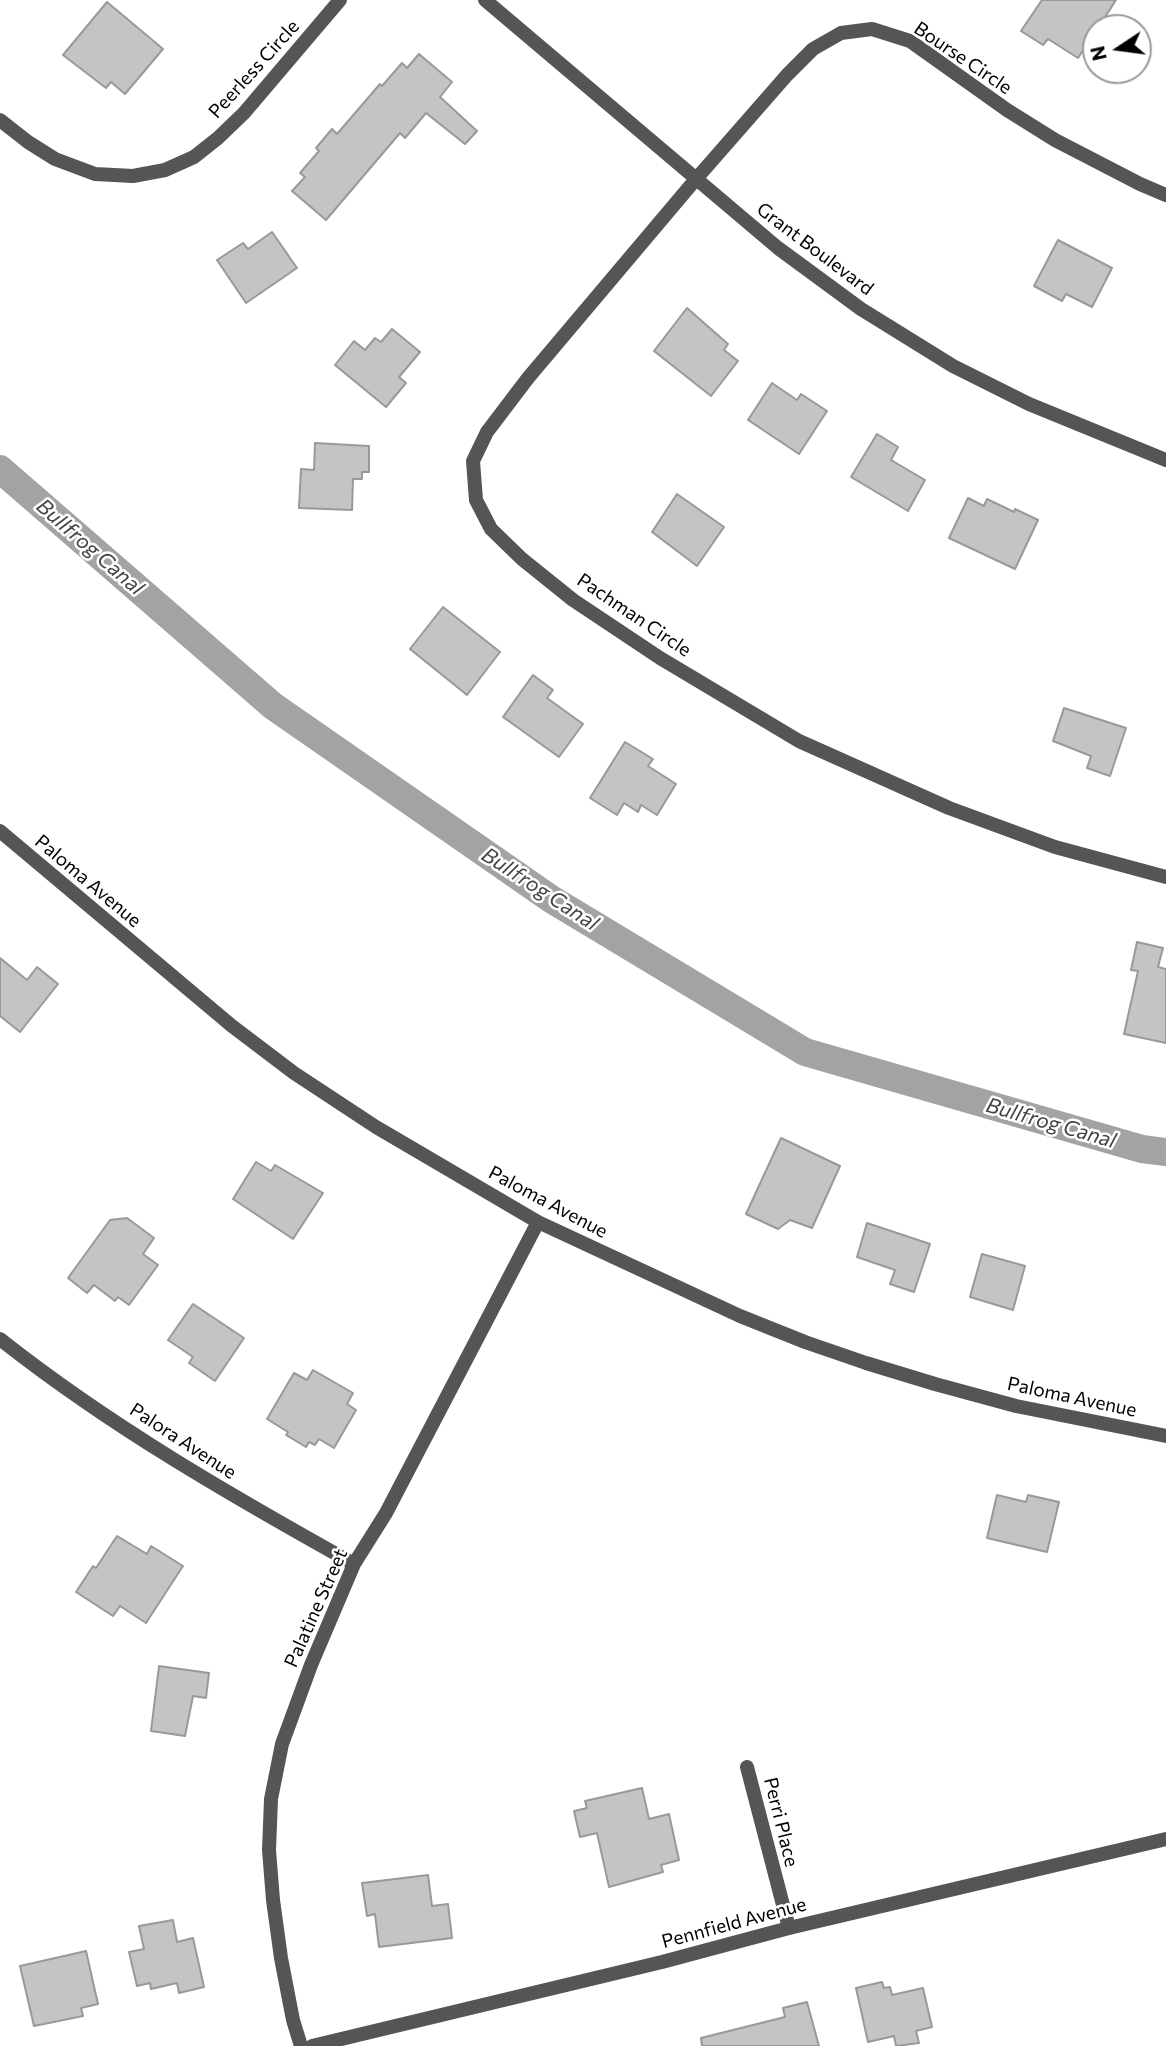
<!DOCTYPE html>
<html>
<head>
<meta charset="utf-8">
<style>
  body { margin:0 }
  #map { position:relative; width:1166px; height:2046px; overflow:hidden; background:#fff; font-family:Commissioner,sans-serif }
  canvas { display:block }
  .north { position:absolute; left:1082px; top:14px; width:70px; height:70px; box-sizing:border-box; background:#fff; border:2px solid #999; border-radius:50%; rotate:257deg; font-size:19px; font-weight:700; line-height:28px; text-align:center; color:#000 }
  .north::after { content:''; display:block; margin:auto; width:24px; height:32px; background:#000; clip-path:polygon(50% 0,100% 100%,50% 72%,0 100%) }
</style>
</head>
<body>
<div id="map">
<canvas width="1166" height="2046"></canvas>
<div class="north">N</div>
</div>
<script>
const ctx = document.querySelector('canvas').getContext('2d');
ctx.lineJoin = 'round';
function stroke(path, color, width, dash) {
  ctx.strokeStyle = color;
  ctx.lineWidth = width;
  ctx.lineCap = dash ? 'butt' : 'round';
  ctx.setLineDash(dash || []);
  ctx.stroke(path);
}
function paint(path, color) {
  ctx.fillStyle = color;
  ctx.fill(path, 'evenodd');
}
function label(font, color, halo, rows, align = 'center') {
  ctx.font = font + ' Commissioner,sans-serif';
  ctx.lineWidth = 5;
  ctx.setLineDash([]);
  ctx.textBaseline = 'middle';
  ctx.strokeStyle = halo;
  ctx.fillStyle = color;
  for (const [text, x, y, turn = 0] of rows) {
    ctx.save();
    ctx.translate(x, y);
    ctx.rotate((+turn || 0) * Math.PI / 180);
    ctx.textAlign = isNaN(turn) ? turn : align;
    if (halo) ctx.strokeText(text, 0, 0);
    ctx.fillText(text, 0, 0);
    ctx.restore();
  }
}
stroke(new Path2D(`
  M 0,469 L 273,706 L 551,899 L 805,1052 L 1142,1149 L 1166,1152`), '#a3a3a3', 28);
const building = new Path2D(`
  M 1042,0 L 1116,0 L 1098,28 L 1096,28 L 1096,31 L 1078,58 L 1048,39 L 1043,45 L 1021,31 Z
  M 107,2 L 163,49 L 125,94 L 111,82 L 106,88 L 63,55 Z
  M 419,54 L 452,82 L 440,97 L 477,131 L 465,144 L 426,113 L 405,138 L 400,133 L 326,220 L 292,191 L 305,177 L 300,173 L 319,151 L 316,148 L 332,129 L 337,134 L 380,84 L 382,86 L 402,63 L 407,68 Z
  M 272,232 L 297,268 L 246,303 L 217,260 L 243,243 L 248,249 Z
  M 1058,240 L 1112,268 L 1092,307 L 1066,294 L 1062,301 L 1034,286 Z
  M 687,308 L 728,344 L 724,350 L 738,361 L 711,396 L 654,351 Z
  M 392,329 L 420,352 L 399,377 L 406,383 L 386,407 L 335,365 L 354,341 L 365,350 L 375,338 L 381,342 Z
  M 772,383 L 797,400 L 801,394 L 827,411 L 799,454 L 748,420 Z
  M 877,434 L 898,447 L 891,460 L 925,480 L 908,511 L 851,477 Z
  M 315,443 L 369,446 L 369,472 L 362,472 L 362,479 L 353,479 L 352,510 L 299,508 L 301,469 L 314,470 Z
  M 677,494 L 724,527 L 697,566 L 652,532 Z
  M 968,498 L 984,506 L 987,499 L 1014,512 L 1015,509 L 1038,520 L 1015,569 L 949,538 Z
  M 443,607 L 500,652 L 467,695 L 410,649 Z
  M 533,675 L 553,690 L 547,698 L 583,724 L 559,757 L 503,717 Z
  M 1064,708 L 1126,728 L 1110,776 L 1087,768 L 1091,756 L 1053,741 Z
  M 625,742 L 653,759 L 648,766 L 676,784 L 657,815 L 641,805 L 638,812 L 624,803 L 617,815 L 590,798 Z
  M 1137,942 L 1163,948 L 1158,967 L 1166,969 L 1166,1043 L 1124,1034 L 1138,971 L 1131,970 Z
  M 0,958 L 27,980 L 37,967 L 58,984 L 20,1032 L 0,1016 Z
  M 781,1138 L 840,1166 L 812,1228 L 790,1220 L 778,1229 L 746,1214 Z
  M 256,1162 L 271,1171 L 275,1165 L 323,1193 L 293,1239 L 233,1199 Z
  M 127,1218 L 154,1238 L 143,1254 L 158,1265 L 129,1305 L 118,1297 L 115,1301 L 94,1285 L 87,1293 L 68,1278 L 110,1220 Z
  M 867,1223 L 930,1244 L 914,1292 L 890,1284 L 895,1270 L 857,1257 Z
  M 982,1254 L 1025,1266 L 1013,1310 L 970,1297 Z
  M 193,1304 L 244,1338 L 215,1381 L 189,1363 L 193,1357 L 168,1340 Z
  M 313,1370 L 353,1393 L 347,1404 L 356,1410 L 334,1448 L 319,1439 L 315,1445 L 309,1442 L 306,1447 L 286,1435 L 288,1432 L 267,1419 L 294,1373 L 307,1380 Z
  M 997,1495 L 1026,1502 L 1028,1495 L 1059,1502 L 1047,1552 L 987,1538 Z
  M 117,1536 L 147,1554 L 151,1546 L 183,1566 L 146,1623 L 120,1606 L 113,1616 L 76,1592 L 93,1566 L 96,1568 Z
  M 159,1666 L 209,1673 L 206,1698 L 193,1696 L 185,1736 L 151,1731 Z
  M 642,1788 L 649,1819 L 669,1814 L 679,1860 L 661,1865 L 663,1872 L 609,1887 L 597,1833 L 580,1837 L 574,1811 L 587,1808 L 585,1801 Z
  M 428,1875 L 432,1906 L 448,1904 L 452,1938 L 379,1947 L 375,1914 L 367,1916 L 362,1883 Z
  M 173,1920 L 177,1942 L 193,1938 L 204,1987 L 179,1993 L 177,1983 L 151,1989 L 150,1983 L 137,1986 L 129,1952 L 144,1949 L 139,1926 Z
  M 86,1951 L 98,2004 L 81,2008 L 83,2016 L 34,2026 L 20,1966 Z
  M 882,1982 L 884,1988 L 890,1987 L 892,1995 L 923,1988 L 932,2027 L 916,2031 L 919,2043 L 896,2046 L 894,2036 L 868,2042 L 856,1988 Z
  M 807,2002 L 819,2046 L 702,2046 L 701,2038 L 785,2017 L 783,2008 Z`);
paint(building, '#c4c4c4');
stroke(building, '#999', 2);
stroke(new Path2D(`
  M 485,0 L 778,248 L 861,309 L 953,366 L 1029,404 L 1166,460
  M 0,120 L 28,142 L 55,159 L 95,174 L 133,176 L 165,170 L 194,157 L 218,138 L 244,113 L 340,0
  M 1166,195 L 1140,184 L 1055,140 L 1007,110 L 910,41 L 872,29 L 841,33 L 813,49 L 787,75 L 696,179 L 528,378 L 487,432 L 473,461 L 476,500 L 491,529 L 522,559 L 573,600 L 660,658 L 799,741 L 949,808 L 1055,847 L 1166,877
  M 0,831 L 232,1026 L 294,1073 L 376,1127 L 538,1222 L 740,1316 L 805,1342 L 866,1363 L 935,1384 L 1016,1406 L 1166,1436
  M 0,1339 C 110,1426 232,1496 354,1564
  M 747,1767 L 789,1928
  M 301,2046 L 293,2020 L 281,1958 L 273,1900 L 269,1850 L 271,1799 L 282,1744 L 311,1665 L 354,1564 L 386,1513 L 538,1222
  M 312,2046 L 662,1962 L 789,1928 L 1166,1839`), '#555', 14);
label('19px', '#000', '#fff', [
  ["Bourse Circle",963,58,34],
  ["Peerless Circle",254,69,-48],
  ["Grant Boulevard",815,249,37],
  ["Pachman Circle",634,615,34],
  ["Paloma Avenue",88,881,40],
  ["Paloma Avenue",548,1202,28],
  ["Paloma Avenue",1072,1397,12],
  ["Palora Avenue",183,1441,33],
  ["Palatine Street",316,1608,-66],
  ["Perri Place",781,1822,76],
  ["Pennfield Avenue",734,1923,-15]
]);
label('italic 21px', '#444', '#fff', [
  ["Bullfrog Canal",90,547,41],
  ["Bullfrog Canal",540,889,33],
  ["Bullfrog Canal",1051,1123,16]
]);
</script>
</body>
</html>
